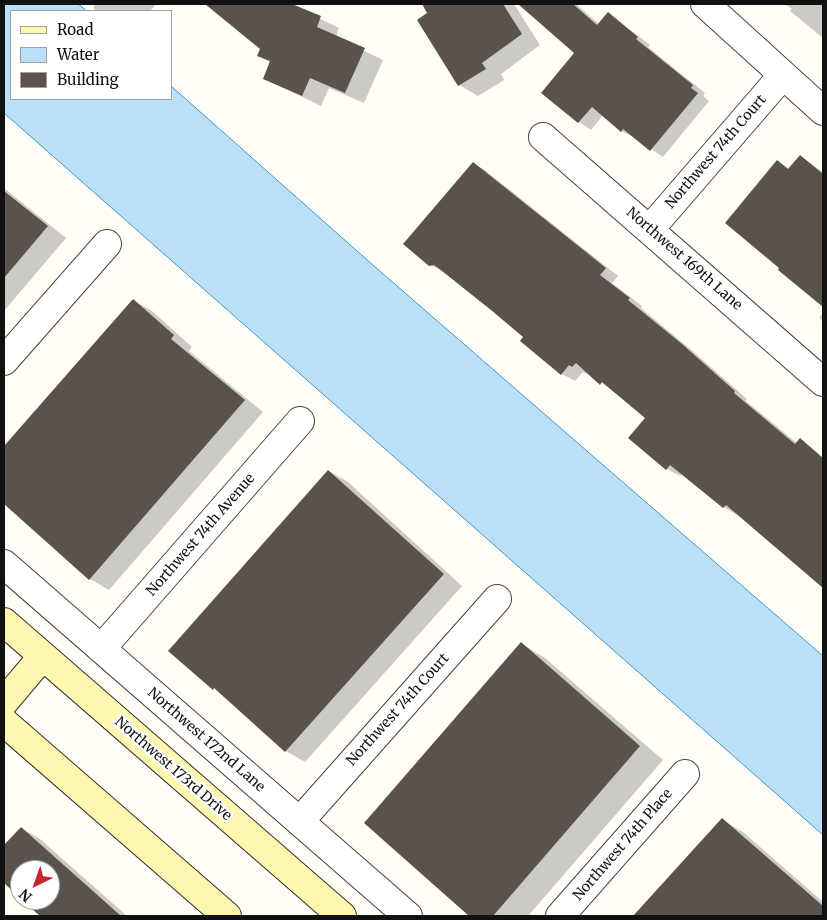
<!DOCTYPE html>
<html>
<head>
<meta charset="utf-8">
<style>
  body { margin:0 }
  #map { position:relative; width:827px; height:920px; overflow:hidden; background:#fffdf5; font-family:Merriweather,serif }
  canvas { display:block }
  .frame { position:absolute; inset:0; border:5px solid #111; pointer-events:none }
  .legend { position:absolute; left:10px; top:10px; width:162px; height:90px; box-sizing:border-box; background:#fff; border:1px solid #a0a0a0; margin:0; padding:6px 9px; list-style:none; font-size:15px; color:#111 }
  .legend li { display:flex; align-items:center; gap:10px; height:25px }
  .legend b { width:25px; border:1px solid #a0a0a0 }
  .north { position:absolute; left:10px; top:860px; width:50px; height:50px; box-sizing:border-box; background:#fff; border:1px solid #a0a0a0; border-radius:50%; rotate:222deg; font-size:14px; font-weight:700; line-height:20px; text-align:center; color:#111 }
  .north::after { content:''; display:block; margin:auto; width:18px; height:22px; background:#c4262e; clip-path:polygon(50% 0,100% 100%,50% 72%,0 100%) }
</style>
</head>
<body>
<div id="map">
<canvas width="827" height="920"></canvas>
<div class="frame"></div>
<ul class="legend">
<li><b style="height:6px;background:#fff6b0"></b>Road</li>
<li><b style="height:14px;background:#b9e0f7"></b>Water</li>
<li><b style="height:14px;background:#5a524d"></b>Building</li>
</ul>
<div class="north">N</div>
</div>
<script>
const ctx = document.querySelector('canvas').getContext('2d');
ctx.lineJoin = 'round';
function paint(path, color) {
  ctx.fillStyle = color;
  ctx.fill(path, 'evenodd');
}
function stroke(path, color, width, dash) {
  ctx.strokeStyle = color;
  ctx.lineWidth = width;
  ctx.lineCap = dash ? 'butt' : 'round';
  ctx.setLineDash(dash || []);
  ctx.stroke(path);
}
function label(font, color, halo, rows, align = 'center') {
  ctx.font = font + ' Merriweather,serif';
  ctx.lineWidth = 5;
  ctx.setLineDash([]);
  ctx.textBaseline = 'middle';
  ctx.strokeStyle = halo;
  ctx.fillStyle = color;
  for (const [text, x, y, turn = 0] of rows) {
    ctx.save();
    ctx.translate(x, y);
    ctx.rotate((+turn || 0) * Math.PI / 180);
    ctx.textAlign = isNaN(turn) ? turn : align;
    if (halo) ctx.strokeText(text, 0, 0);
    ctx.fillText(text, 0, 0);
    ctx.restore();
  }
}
const water = new Path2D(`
  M 4,4 L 78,4 L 87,11 L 11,11 L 11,99 L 171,99 L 171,86 L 374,266 L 823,656 L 823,835 L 4,113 Z`);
paint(water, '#b9e0f7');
stroke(water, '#3f96cf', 1);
paint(new Path2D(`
  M 96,4 L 156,4 L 150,11 L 97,11 L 93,8 Z
  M 207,4 L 289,4 L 339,28 L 336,37 L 383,60 L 364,103 L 329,88 L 321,106 L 264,78 L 271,63 L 258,55 L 261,48 Z
  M 445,4 L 514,4 L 540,45 L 501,74 L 504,80 L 478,96 L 459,85 L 419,20 Z
  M 537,4 L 576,4 L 599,24 L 608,13 L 650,45 L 648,47 L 705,93 L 703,96 L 709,101 L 663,157 L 634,137 L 621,131 L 603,115 L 591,130 L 579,122 L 543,93 L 576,52 L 530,12 Z
  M 785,4 L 823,4 L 823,38 L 790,11 L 792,9 Z
  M 800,156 L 823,172 L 823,305 L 779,270 L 778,162 L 790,169 Z
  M 473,163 L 486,171 L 618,276 L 612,283 L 642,306 L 641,308 L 695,353 L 747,399 L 746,401 L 797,443 L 811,450 L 823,460 L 823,585 L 738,513 L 737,515 L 724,507 L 682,474 L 680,476 L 667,469 L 630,438 L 647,418 L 588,372 L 586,374 L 583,372 L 575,381 L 562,374 L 525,337 L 446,272 L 430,265 Z
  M 4,188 L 66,238 L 4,311 Z
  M 133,300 L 152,311 L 192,347 L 189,351 L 263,412 L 109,590 L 90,579 L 4,503 L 4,448 Z
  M 823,313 L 823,321 L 819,318 Z
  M 329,471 L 348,482 L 462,586 L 305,762 L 286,751 L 223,694 L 170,651 Z
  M 522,644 L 545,658 L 663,760 L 528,916 L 471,916 L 366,823 Z
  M 722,820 L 743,832 L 823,902 L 823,916 L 635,916 Z
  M 21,828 L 40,839 L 127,916 L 42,916 L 24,900 L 50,900 L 50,870 L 20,870 L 20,896 L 4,882 L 4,847 Z`), '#0003');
paint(new Path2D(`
  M 205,4 L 292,4 L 321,16 L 317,27 L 365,48 L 345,93 L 310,78 L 302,96 L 263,79 L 270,61 L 257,56 L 260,49 Z
  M 422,4 L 503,4 L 522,34 L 482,63 L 486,69 L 458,86 L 417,20 L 427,13 Z
  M 518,4 L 573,4 L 597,25 L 608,12 L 638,37 L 636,39 L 693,85 L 691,88 L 698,93 L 650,151 L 623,129 L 621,132 L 592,107 L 578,123 L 541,93 L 574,53 Z
  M 800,155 L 823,174 L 823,307 L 778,270 L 779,268 L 725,223 L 777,160 L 788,169 Z
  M 473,162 L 606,268 L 600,275 L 630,298 L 628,300 L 682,344 L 735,391 L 734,393 L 795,444 L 800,438 L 823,458 L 823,588 L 726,505 L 723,508 L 670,465 L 666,470 L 628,438 L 645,418 L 602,382 L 600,385 L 576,363 L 572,367 L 569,365 L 561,375 L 520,341 L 523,337 L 491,310 L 442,271 L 434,265 L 429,266 L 403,244 Z
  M 4,191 L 48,226 L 4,278 Z
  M 133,299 L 174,335 L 171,339 L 245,400 L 89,580 L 4,504 L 4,446 Z
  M 328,470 L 444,574 L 285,752 L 214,688 L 213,690 L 168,651 Z
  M 521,642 L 640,746 L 493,916 L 469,916 L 364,823 Z
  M 722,818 L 823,906 L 823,916 L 633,916 Z
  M 21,827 L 121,916 L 40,916 L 22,900 L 50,900 L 50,870 L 20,870 L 20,898 L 4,883 L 4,845 Z`), '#5a524d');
const street = new Path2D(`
  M 705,4 L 823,111
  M 543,137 L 823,382
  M 650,229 L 783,75
  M 4,361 L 107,244
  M 4,564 L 408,916
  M 101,649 L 300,421
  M 300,821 L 497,599
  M 560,916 L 685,774`);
const secondary = new Path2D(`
  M 4,622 L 342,916
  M 4,702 L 43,656
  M 4,722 L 227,916`);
stroke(street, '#444', 30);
stroke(secondary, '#333', 30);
stroke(street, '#fff', 28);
stroke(secondary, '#fff6b0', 28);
label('14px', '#111', '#fff', [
  ["Northwest 74th Court",716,152,-49],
  ["Northwest 169th Lane",684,259,41],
  ["Northwest 74th Avenue",201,535,-49],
  ["Northwest 74th Court",398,710,-48],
  ["Northwest 172nd Lane",206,740,41],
  ["Northwest 173rd Drive",173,769,41],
  ["Northwest 74th Place",623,845,-49]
]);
</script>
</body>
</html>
